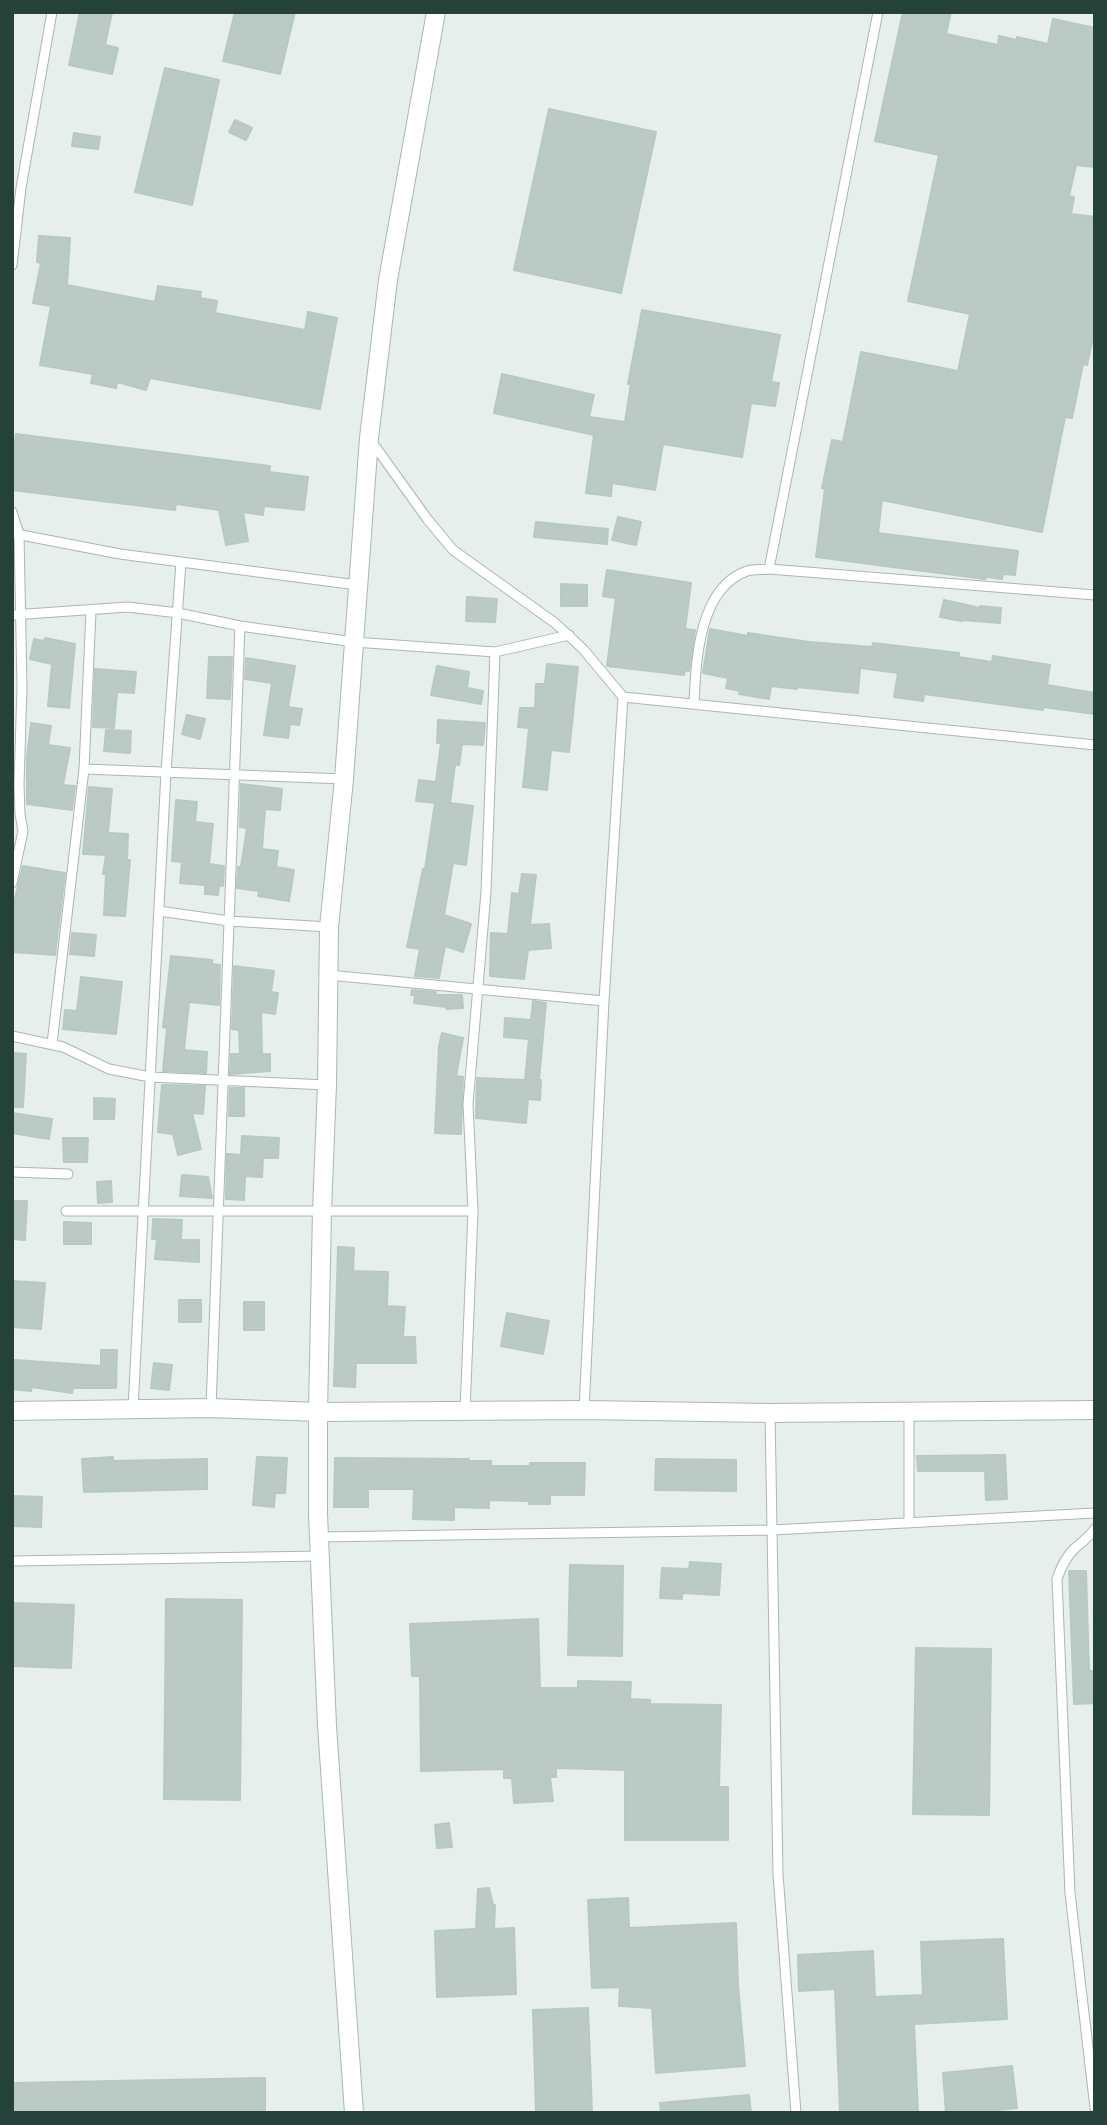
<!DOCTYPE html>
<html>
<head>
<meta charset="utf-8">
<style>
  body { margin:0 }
  #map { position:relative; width:1107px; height:2125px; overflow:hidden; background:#e6efeb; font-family:Overpass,sans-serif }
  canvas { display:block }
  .frame { position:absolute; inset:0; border:14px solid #24423a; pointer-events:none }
</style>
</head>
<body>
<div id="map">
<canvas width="1107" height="2125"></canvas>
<div class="frame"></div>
</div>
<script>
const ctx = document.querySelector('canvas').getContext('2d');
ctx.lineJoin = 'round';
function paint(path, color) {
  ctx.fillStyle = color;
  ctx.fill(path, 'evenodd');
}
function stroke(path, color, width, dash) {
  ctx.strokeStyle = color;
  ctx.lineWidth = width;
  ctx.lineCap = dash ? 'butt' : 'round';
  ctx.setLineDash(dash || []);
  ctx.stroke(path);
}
const building = new Path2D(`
  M 80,12 L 112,12 L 105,45 L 118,48 L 112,74 L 69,65 Z
  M 235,12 L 295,12 L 280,74 L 223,61 Z
  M 903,12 L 951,12 L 946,34 L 998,45 L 999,36 L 1017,40 L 1017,37 L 1048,44 L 1053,19 L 1095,28 L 1095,167 L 1076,165 L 1069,196 L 1074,197 L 1071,214 L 1095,217 L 1095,327 L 1087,365 L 1083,364 L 1072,418 L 1065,417 L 1042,532 L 882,500 L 878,533 L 1018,551 L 1015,575 L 1003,574 L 1002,579 L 987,577 L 985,579 L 816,557 L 825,489 L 822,488 L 832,440 L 843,442 L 861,352 L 958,371 L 970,314 L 908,301 L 939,155 L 875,141 Z
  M 165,68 L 219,80 L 192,205 L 135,192 Z
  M 549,109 L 656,132 L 621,293 L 514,270 Z
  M 235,120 L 252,128 L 246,140 L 229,132 Z
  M 74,133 L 100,137 L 98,149 L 72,146 Z
  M 39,236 L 70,238 L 67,285 L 155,302 L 158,286 L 201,292 L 200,298 L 217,301 L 215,313 L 305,330 L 308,312 L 337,318 L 320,409 L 150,378 L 146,390 L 117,382 L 116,388 L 91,383 L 93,374 L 40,365 L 51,306 L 33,303 L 41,263 L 37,262 Z
  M 642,310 L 780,335 L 771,382 L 779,383 L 775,406 L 751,403 L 742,457 L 663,444 L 655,490 L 612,483 L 611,496 L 586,493 L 594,435 L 494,413 L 502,374 L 594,395 L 589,417 L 625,422 L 631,384 L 628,384 Z
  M 16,434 L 270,466 L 269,472 L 308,477 L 304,510 L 264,506 L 263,515 L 243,512 L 248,541 L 226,545 L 219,510 L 176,504 L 175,510 L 12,490 L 12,465 Z
  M 618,517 L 641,522 L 636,545 L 612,540 Z
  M 536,522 L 608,529 L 607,544 L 534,537 Z
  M 607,570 L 691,583 L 685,629 L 695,630 L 689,671 L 685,670 L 684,675 L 607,666 L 616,598 L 603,596 Z
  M 561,584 L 587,585 L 587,606 L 561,606 Z
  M 467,597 L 497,599 L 495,622 L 466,621 Z
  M 944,600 L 980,608 L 980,606 L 1001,608 L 1000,623 L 962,620 L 962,621 L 940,617 Z
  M 710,629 L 748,636 L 748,633 L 809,642 L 872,647 L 873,643 L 959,653 L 959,657 L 992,662 L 993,656 L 1050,665 L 1047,685 L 1095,693 L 1095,714 L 1043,707 L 1043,710 L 924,694 L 923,701 L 894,697 L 898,673 L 860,668 L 858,693 L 797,687 L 797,689 L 771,686 L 769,699 L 739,694 L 740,691 L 726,688 L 728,678 L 703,673 Z
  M 45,638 L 75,644 L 69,708 L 48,706 L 52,664 L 30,659 L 34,639 L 44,641 Z
  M 209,657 L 232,657 L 230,699 L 207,698 Z
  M 246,658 L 295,666 L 288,707 L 302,709 L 299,725 L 290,724 L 288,738 L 264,735 L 272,683 L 245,679 Z
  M 547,664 L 578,667 L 569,752 L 551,750 L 547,790 L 523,787 L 529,728 L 518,727 L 520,708 L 535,708 L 536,684 L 545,684 Z
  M 437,666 L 469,672 L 467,688 L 483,691 L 481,704 L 431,695 Z
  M 95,669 L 136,672 L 134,693 L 117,692 L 114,728 L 93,727 Z
  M 187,715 L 205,719 L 200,739 L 182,734 Z
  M 438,720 L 485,723 L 483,745 L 462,744 L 459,765 L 455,764 L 450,803 L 473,806 L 466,865 L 453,863 L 444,915 L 471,924 L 463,952 L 445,946 L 439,978 L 415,976 L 420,949 L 407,947 L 423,869 L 425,869 L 435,803 L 416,801 L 419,780 L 436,782 L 441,743 L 437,743 Z
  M 31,723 L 51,726 L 48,745 L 70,748 L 63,785 L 75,786 L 72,810 L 27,804 L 27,756 Z
  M 106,730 L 131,731 L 130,753 L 104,751 Z
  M 241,784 L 282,789 L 280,810 L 265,809 L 262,849 L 278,851 L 276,867 L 294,870 L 289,901 L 258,896 L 259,891 L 237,888 L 238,867 L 241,867 L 247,828 L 240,827 Z
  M 89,787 L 112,789 L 108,833 L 128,834 L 127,860 L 130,860 L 125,916 L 104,915 L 106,874 L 103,874 L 106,855 L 83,854 Z
  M 176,800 L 197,802 L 195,822 L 213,824 L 209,864 L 224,866 L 223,886 L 219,885 L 218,895 L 205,894 L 205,885 L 180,883 L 182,862 L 172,861 Z
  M 23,866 L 65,873 L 55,955 L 12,952 L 14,903 Z
  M 522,874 L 536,875 L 530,925 L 549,924 L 551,948 L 528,950 L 524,979 L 490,976 L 491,933 L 508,934 L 512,893 L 519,894 Z
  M 72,933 L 96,935 L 94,956 L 70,954 Z
  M 171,956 L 212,960 L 212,964 L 220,965 L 219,1005 L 189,1002 L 184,1050 L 207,1052 L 206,1073 L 163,1071 L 167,1028 L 163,1027 Z
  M 234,966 L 274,971 L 271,992 L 278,993 L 275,1014 L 261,1012 L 262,1054 L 270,1054 L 270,1071 L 230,1074 L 231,1054 L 240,1054 L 239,1030 L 232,1029 Z
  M 81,977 L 122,982 L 116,1034 L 63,1029 L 65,1010 L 77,1011 Z
  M 412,990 L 436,992 L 435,995 L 462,995 L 463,1008 L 447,1009 L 446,1007 L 414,1003 L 415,996 L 417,995 L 411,995 Z
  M 533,1001 L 546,1003 L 539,1080 L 541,1080 L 540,1100 L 528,1099 L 526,1123 L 476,1118 L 477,1078 L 525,1080 L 529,1039 L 504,1037 L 505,1018 L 531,1020 Z
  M 442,1033 L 463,1038 L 456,1076 L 463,1077 L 461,1134 L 435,1133 L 439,1046 Z
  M 12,1053 L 26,1054 L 23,1107 L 12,1107 Z
  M 162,1085 L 205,1086 L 203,1114 L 192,1113 L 201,1149 L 178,1155 L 173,1134 L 158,1132 Z
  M 230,1088 L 244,1088 L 244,1116 L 229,1116 Z
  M 94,1098 L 115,1099 L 114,1119 L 94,1119 Z
  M 12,1113 L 52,1119 L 49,1139 L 12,1133 Z
  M 242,1136 L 279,1138 L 278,1158 L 263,1158 L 262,1177 L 245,1176 L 244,1200 L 226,1199 L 227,1154 L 241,1155 Z
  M 63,1138 L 88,1138 L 87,1162 L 64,1162 Z
  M 182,1175 L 208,1177 L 212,1198 L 180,1196 Z
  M 111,1181 L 112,1202 L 98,1203 L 97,1182 Z
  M 12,1201 L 27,1201 L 25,1240 L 12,1239 Z
  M 153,1219 L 182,1220 L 181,1240 L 199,1240 L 199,1262 L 155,1259 L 157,1239 L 152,1239 Z
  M 64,1222 L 91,1223 L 91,1244 L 64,1244 Z
  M 338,1247 L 354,1248 L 353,1271 L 388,1272 L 387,1306 L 405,1307 L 403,1337 L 415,1337 L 416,1363 L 356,1363 L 355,1387 L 334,1386 Z
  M 12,1281 L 45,1283 L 41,1329 L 12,1327 Z
  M 179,1300 L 201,1300 L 201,1322 L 179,1322 Z
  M 244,1302 L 264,1302 L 264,1330 L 244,1330 Z
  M 507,1313 L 549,1321 L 543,1354 L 501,1346 Z
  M 101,1350 L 117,1350 L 116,1388 L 73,1388 L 72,1393 L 32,1387 L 31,1391 L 12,1389 L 15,1360 L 101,1366 Z
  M 154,1363 L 172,1365 L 169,1390 L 151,1388 Z
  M 1005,1455 L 1007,1499 L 986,1500 L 985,1471 L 918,1471 L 917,1456 Z
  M 113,1457 L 113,1461 L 207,1459 L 207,1489 L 84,1492 L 82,1459 Z
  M 257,1457 L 287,1458 L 285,1493 L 275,1493 L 274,1507 L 253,1505 Z
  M 335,1458 L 469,1459 L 469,1461 L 491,1461 L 491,1466 L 530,1466 L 530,1463 L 585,1463 L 584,1495 L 550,1495 L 550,1504 L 529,1504 L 529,1501 L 489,1500 L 489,1508 L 454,1507 L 454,1520 L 413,1519 L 414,1489 L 368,1489 L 368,1507 L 334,1507 Z
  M 656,1459 L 736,1460 L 736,1491 L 655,1490 Z
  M 12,1496 L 42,1497 L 41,1527 L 12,1526 Z
  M 690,1562 L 721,1564 L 719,1595 L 682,1593 L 682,1599 L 660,1598 L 662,1568 L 689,1569 Z
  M 570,1565 L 623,1566 L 622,1656 L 568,1655 Z
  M 1069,1571 L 1086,1571 L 1089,1671 L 1095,1671 L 1095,1703 L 1074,1704 Z
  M 166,1599 L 242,1600 L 240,1800 L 164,1799 Z
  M 12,1603 L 74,1605 L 71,1668 L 12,1666 Z
  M 538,1619 L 540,1688 L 578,1688 L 578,1681 L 631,1682 L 630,1699 L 650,1700 L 650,1704 L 721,1705 L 719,1787 L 728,1787 L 728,1840 L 625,1840 L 625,1770 L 556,1768 L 556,1777 L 550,1777 L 553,1801 L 514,1803 L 512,1778 L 504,1778 L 504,1769 L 421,1771 L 420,1676 L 412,1676 L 410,1624 Z
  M 916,1648 L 991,1649 L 989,1815 L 913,1814 Z
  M 449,1823 L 452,1847 L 437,1848 L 435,1825 Z
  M 489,1888 L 493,1905 L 495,1905 L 494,1929 L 514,1928 L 516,1994 L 437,1997 L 435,1931 L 476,1929 L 478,1889 Z
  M 628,1898 L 629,1928 L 736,1923 L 738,1985 L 745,2066 L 656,2073 L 652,2008 L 619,2006 L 620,1987 L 592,1988 L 588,1900 Z
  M 1003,1939 L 1007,2019 L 914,2024 L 918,2113 L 840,2113 L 835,1989 L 799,1991 L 798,1955 L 873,1951 L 875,1997 L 923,1995 L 921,1942 Z
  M 588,2008 L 592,2113 L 536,2113 L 533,2010 Z
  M 1012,2066 L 1017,2108 L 968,2113 L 946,2113 L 943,2073 Z
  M 265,2078 L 265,2113 L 13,2113 L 13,2083 Z
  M 749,2095 L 751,2113 L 661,2113 L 660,2103 Z`);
paint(building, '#bbcac4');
stroke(building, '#b8c9c2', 2);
const service = new Path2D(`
  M 12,265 L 21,188 L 52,12
  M 372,442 L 428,520 L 453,550 L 555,623 L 583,649 L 623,697 L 604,1001 L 584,1410
  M 12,512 L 19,534 L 22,687 L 19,785 L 20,814 L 23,831 L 12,883
  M 16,534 L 120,554 L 357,585
  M 769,569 L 878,12
  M 12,615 L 128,607 L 178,613 L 240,626 L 354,642 L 495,652 L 569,635
  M 623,697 L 1095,745
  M 694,704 C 696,663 698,588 747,571 C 754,569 762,570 769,569 L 1095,595
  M 84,769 L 344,779
  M 159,911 L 229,921 L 329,927
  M 328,975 L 604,1001
  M 12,1036 L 63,1047 L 109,1069 L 150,1077 L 327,1085
  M 52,1044 L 84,769 L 91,611
  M 12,1172 L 68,1174
  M 66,1211 L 473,1211
  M 133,1408 L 166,772 L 181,562
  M 211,1408 L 240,626
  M 465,1412 L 473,1211 L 468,1104 L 486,892 L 495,652
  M 909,1412 L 909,1523
  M 770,1413 L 778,1874 L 796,2113
  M 1095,1529 C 1089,1537 1082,1542 1074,1549 C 1065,1558 1061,1567 1057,1579 L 1070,1893 L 1095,2108
  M 320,1537 L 772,1530 L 1095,1513
  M 12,1561 L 320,1556`);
const minor = new Path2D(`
  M 12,1411 L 211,1408 L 318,1412 L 584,1410 L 770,1413 L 1095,1410
  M 354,2113 L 327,1726 L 318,1514 L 318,1412 L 322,1211 L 327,1085 L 329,927 L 344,779 L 369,438 L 388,280 L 436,12`);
stroke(service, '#a8b8b2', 11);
stroke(minor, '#a8b8b2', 20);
stroke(service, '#fff', 9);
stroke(minor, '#fff', 18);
</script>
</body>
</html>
